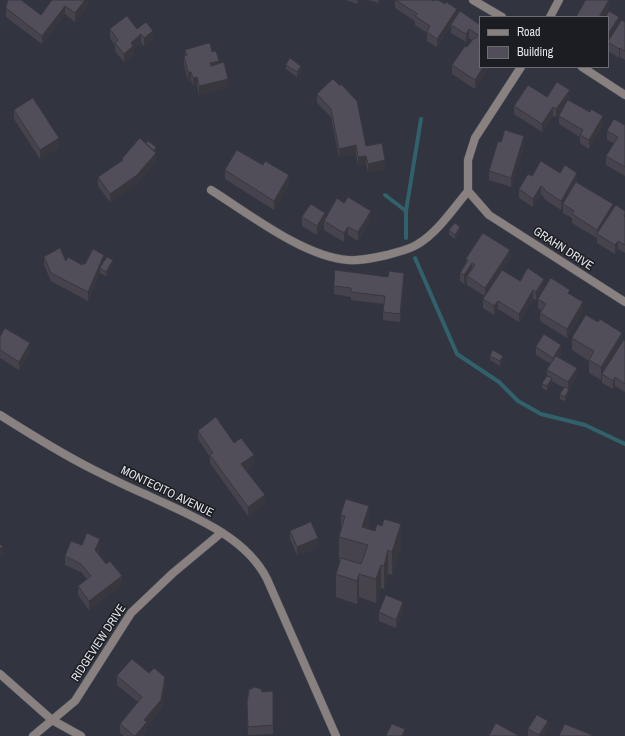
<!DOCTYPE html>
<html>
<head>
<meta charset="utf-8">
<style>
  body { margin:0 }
  #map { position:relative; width:625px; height:736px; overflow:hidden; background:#323540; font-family:"Archivo Narrow",sans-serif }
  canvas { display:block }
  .legend { position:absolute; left:479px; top:16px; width:130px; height:52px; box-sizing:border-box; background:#1c1d22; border:1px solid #6c6d73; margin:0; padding:5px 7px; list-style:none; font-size:12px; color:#e3e5ec }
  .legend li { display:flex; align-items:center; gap:8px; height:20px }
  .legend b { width:20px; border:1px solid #6c6d73 }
</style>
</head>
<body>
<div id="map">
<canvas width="625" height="736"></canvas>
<ul class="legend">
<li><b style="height:5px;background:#88817f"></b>Road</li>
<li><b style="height:11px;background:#524e59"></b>Building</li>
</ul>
</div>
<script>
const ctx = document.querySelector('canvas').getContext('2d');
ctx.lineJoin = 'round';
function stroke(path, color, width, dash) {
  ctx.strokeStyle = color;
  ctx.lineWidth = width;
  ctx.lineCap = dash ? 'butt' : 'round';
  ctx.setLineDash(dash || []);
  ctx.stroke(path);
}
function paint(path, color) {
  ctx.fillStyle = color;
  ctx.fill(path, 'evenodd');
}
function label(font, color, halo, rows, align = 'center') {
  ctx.font = font + ' "Archivo Narrow",sans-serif';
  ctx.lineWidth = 3;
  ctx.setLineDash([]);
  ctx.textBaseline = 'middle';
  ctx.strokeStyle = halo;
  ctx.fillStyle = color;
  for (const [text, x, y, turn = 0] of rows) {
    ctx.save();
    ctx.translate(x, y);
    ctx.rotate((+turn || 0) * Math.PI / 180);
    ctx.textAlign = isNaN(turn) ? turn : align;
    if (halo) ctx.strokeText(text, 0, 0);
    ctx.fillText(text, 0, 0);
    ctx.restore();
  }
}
stroke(new Path2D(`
  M 385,195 L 406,211 L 406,238
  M 406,211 L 421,119
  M 415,258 L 457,354 L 499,382 L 518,401 L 541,414 L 585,425 L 625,444`), '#31616a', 4);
const minor = new Path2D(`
  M 473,0 L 502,17
  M 550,17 L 559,0
  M 521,67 L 475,138 L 468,160 L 468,191 L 489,215 L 625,302
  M 582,67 L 625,95
  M 211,190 C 248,213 304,257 348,260 C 361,261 374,258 387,255 C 397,252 409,250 418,244 C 437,233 454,208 468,191
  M 0,415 C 30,434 60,453 92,469 C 110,478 128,487 147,495 C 189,515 245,535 267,579 L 336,736
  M 0,674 L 52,720 L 81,736
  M 33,736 L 75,701 L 131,613 L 173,573 L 221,533`);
stroke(minor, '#4e515c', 9);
stroke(minor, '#88817f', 8);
paint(new Path2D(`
  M 52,0 L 88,0 L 88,5 L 75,22 L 65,14 L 42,44 L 6,17 L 6,8 L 41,15 Z
  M 346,0 L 358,0 L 357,4 Z
  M 369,0 L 379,0 L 378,3 Z
  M 395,0 L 457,17 L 480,25 L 480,67 L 488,67 L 475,89 L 452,74 L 452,65 L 467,47 L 472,40 L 469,38 L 466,42 L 451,33 L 451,25 L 437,47 L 427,41 L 427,33 L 415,25 L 415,21 L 395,8 Z
  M 608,17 L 619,25 L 625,22 L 625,60 L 620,57 L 619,58 L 608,51 Z
  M 110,29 L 137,29 L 153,39 L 144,46 L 141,43 L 133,49 L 133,55 L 124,62 L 115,51 L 115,45 L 110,38 Z
  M 185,50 L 212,52 L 219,64 L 228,87 L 199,95 L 197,85 L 193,86 L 191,80 L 188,81 L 184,64 L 184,56 L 185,55 Z
  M 286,65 L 301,70 L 297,77 L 286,69 Z
  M 317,94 L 366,146 L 385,169 L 368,172 L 366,164 L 358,166 L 356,154 L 339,157 L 331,117 L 317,103 Z
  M 547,97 L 570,99 L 569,100 L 603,125 L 589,149 L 580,143 L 580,137 L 559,124 L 559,116 L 567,103 L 556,117 L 553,116 L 542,132 L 514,114 L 514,106 Z
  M 14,110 L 59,147 L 40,159 L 14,119 Z
  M 625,125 L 625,176 L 606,165 L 606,156 L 614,143 L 607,140 L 607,131 Z
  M 501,142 L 524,145 L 511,187 L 489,180 L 489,171 Z
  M 146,144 L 156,152 L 156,161 L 137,183 L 110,202 L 98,186 L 98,177 L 122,161 L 122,159 Z
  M 263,165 L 289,184 L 274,210 L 225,179 L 225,170 Z
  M 560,173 L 577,181 L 577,182 L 613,210 L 625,211 L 625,253 L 618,249 L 615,254 L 597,243 L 597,238 L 572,223 L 572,218 L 563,213 L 563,206 L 561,210 L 544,199 L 544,197 L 541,195 L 533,207 L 519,198 L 519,189 L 532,176 Z
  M 302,217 L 325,219 L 371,219 L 358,241 L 348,235 L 344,242 L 324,230 L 324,224 L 317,235 L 302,226 Z
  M 449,230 L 460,232 L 455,239 L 449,235 Z
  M 44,257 L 66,261 L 82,265 L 85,264 L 104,262 L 113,265 L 106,276 L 100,273 L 100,272 L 88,301 L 51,281 L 44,265 Z
  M 466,259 L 510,259 L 502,270 L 520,281 L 544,287 L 536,300 L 533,299 L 519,322 L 498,309 L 494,315 L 483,308 L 483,299 L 485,296 L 467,285 L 467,280 L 464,284 L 460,281 L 460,273 L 466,263 Z
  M 404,281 L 400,322 L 383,320 L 383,312 L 384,304 L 351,300 L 351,297 L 334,294 L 334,286 Z
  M 570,294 L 583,311 L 567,338 L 540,321 L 540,313 L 542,311 L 538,308 L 538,299 Z
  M 0,337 L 30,352 L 19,370 L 0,358 Z
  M 572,338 L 622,343 L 625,341 L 625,392 L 615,386 L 613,389 L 602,383 L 602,378 L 601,380 L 589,373 L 589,361 L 572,350 Z
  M 536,347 L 561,353 L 559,357 L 577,376 L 569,389 L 569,394 L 565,401 L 560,399 L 560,394 L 564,388 L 552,381 L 552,383 L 547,391 L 542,388 L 542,384 L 547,376 L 547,370 L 551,364 L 536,355 Z
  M 490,356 L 503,360 L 500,366 L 490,360 Z
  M 198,431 L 234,443 L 254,464 L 246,470 L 265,503 L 248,516 L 210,463 L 210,457 L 198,439 Z
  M 346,499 L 369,529 L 401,547 L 392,575 L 388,574 L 384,589 L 381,588 L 376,603 L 359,597 L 357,604 L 336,597 L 336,574 L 341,560 L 339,560 L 339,537 L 341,531 L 341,515 Z
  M 290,531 L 318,547 L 297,555 L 290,539 Z
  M 82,545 L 100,547 L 98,553 L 122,584 L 89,610 L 78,595 L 78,586 L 87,579 L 81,572 L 65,565 L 65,556 Z
  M 403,611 L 396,628 L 379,621 L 379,612 Z
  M 149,673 L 165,685 L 161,709 L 147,726 L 147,731 L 142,736 L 124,736 L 120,733 L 120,724 L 138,702 L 117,685 L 117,676 Z
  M 273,691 L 273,734 L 248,735 L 247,712 L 262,692 Z
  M 528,729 L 548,729 L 544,736 L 528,736 Z`), '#47434d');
paint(new Path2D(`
  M 85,0 L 88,0 L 88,5 L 75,22 L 75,13 Z
  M 609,0 L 610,0 L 610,7 L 604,17 L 598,17 Z
  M 65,6 L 65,14 L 42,44 L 42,36 Z
  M 457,9 L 457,17 L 437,47 L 437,39 Z
  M 619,17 L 619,25 L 608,42 L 608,34 Z
  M 469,29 L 469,38 L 466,42 L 466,34 Z
  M 153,31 L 153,39 L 144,46 L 144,38 Z
  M 141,34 L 141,43 L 133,49 L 133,55 L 124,62 L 124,54 L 131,43 Z
  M 620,48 L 620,57 L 619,58 L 619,49 Z
  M 219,61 L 219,69 L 210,72 L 210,63 Z
  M 301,66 L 301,70 L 297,77 L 297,72 Z
  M 483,67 L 488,67 L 475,89 L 475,80 Z
  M 188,72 L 191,72 L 191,80 L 188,81 Z
  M 197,77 L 197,85 L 193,86 L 193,78 Z
  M 228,79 L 228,87 L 199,95 L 199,86 Z
  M 570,90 L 570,99 L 556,117 L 556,109 Z
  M 553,107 L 553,116 L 542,132 L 542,124 Z
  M 603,116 L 603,125 L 589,149 L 589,140 Z
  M 524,136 L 524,145 L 511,187 L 511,178 Z
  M 59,138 L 59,147 L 40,159 L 40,150 Z
  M 356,145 L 356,154 L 339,157 L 339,149 Z
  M 156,147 L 156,152 L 153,156 L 156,153 L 156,161 L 137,183 L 110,202 L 110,194 L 152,153 Z
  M 366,156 L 366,164 L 358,166 L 358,157 Z
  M 385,160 L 385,169 L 368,172 L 368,164 Z
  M 577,173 L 577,181 L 563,205 L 563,204 L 563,206 L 561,210 L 561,201 Z
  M 289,175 L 289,184 L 274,210 L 274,201 Z
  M 541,186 L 541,195 L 533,207 L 533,199 Z
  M 613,204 L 613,213 L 597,234 L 597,238 L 597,230 Z
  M 371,211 L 371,219 L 358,241 L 358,232 Z
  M 325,213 L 325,221 L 324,221 L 324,224 L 317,235 L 317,226 Z
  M 348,227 L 348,235 L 344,242 L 344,233 Z
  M 460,227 L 460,232 L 455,239 L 455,235 Z
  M 618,241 L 618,249 L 615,254 L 615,245 Z
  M 510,250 L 510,259 L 485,296 L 485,288 Z
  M 104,255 L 104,264 L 100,268 L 100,272 L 88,301 L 88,292 Z
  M 113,260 L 113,265 L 106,276 L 106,272 Z
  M 472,263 L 472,272 L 467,276 L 467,280 L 464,284 L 464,275 Z
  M 404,273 L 404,281 L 400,322 L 400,314 Z
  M 544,279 L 544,287 L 536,300 L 536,292 Z
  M 533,290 L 533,299 L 519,322 L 519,314 Z
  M 498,301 L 498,309 L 494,315 L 494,306 Z
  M 583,302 L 583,311 L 567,338 L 567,329 Z
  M 622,333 L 622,346 L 602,374 L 602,378 L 601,380 L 601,367 Z
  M 30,343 L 30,352 L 19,370 L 19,362 Z
  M 561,345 L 561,353 L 553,366 L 553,358 Z
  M 503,356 L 503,360 L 500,366 L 500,361 Z
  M 577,368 L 577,376 L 568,390 L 568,382 Z
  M 615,377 L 615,386 L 613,389 L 613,381 Z
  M 552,378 L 552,383 L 547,391 L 547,386 Z
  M 569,389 L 569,394 L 565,401 L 565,397 Z
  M 254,455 L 254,464 L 241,473 L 241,464 Z
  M 265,495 L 265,503 L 248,516 L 248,507 Z
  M 369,506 L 369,529 L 362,527 Z
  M 401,524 L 401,547 L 392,575 L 392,552 Z
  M 318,538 L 318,547 L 297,555 L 297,547 Z
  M 100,539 L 100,547 L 95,559 L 95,550 Z
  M 3,546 L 3,555 L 0,557 L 0,549 Z
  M 388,550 L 388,574 L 384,589 L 384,566 Z
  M 381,565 L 381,588 L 376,603 L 376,579 Z
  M 359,574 L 359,597 L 357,604 L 357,581 Z
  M 122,576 L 122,584 L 89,610 L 89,601 Z
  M 403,602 L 403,611 L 396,628 L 396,620 Z
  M 165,677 L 165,685 L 161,709 L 147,726 L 147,731 L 142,736 L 135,736 L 144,720 Z
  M 548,721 L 548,729 L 544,736 L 539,736 Z
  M 405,729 L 405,736 L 402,736 Z`), '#39373e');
const building = new Path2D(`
  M 8,0 L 21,0 L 41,15 L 52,0 L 85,0 L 75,13 L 65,6 L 42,36 L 6,8 Z
  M 396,0 L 432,0 L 434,1 L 434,0 L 438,0 L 445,4 L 446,2 L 457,9 L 437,39 L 427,32 L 430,26 L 415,16 L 417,14 Z
  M 584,0 L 609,0 L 599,17 L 576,17 L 585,1 Z
  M 460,11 L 480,25 L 480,67 L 483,67 L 475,80 L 452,65 L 465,46 L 467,47 L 474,38 L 476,38 L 478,35 L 469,29 L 466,34 L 451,25 Z
  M 609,11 L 619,17 L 608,34 L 608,17 L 606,17 Z
  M 127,16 L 137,29 L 146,22 L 153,31 L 144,38 L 141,34 L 131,43 L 133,46 L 124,54 L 115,43 L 118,40 L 110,29 Z
  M 622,20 L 625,22 L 625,51 L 620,48 L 619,49 L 608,42 Z
  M 210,43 L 212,52 L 216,51 L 219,61 L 210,63 L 211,66 L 224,62 L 228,79 L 199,86 L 197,77 L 193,78 L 191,72 L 188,72 L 184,56 L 187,55 L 185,50 Z
  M 290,58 L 301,66 L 297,72 L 286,65 Z
  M 333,79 L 340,86 L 341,84 L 357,101 L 366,146 L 382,143 L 385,160 L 368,164 L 366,156 L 358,157 L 356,145 L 339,149 L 331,109 L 317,94 Z
  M 557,82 L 570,90 L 556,109 L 553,107 L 542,124 L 514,106 L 528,85 L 547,97 Z
  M 33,98 L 59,138 L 40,150 L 14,110 Z
  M 568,100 L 590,112 L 591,109 L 603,116 L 589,140 L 580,135 L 583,130 L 559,116 Z
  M 614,119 L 625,125 L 625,167 L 606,156 L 618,137 L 607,131 Z
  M 505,130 L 524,136 L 511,178 L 489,171 L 498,141 L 501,142 Z
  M 140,138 L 156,153 L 137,175 L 110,194 L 98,177 L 123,160 L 122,159 Z
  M 148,141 L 156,147 L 154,151 L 146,144 Z
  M 237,150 L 263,165 L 265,161 L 289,175 L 274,201 L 225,170 Z
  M 541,161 L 560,173 L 565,165 L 577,173 L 561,201 L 544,190 L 545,189 L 541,186 L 533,199 L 519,189 L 528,174 L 532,176 Z
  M 576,182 L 613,204 L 597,230 L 572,214 L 574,211 L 563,204 Z
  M 348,197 L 371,211 L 358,232 L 348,227 L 344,233 L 324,221 L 337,198 L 344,203 Z
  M 311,204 L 325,213 L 317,226 L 302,217 Z
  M 616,205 L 625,211 L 625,214 L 624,216 L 625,217 L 625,245 L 618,241 L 615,245 L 597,234 Z
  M 455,223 L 460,227 L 455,235 L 449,230 Z
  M 483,233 L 510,250 L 485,288 L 467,276 L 475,265 L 472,263 L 464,275 L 460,273 L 468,260 L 466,259 Z
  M 60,248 L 66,261 L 68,257 L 82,265 L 83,263 L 85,264 L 93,249 L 104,255 L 88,292 L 51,273 L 44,257 Z
  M 107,257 L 113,260 L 106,272 L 100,268 Z
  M 528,268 L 544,279 L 536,292 L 533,290 L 519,314 L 498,301 L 494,306 L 483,299 L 502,270 L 520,281 Z
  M 335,270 L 388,277 L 389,271 L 404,273 L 400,314 L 383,312 L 385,296 L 351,292 L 351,288 L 334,286 Z
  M 551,278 L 570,290 L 568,293 L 583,302 L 567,329 L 540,313 L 546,304 L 538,299 Z
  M 586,315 L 598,322 L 600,319 L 622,333 L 601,367 L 589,360 L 594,351 L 572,338 Z
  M 5,328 L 30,343 L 19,362 L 0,350 L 0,337 Z
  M 544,334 L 561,345 L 553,358 L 536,347 Z
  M 624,340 L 625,341 L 625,384 L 615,377 L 613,381 L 602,374 Z
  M 493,350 L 503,356 L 500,361 L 490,356 Z
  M 556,356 L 577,368 L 568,382 L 547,370 Z
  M 547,376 L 552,378 L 547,386 L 542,384 Z
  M 565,387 L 569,389 L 565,397 L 560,394 Z
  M 216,417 L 234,443 L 241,438 L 254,455 L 241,464 L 265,495 L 248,507 L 210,455 L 213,453 L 198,431 Z
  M 346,499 L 369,506 L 362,527 L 375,531 L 377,524 L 382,526 L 384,519 L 401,524 L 392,552 L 388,550 L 384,566 L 381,565 L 376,579 L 359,574 L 357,581 L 336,574 L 341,558 L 361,564 L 368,545 L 339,537 L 345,516 L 341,515 Z
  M 311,522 L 318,538 L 297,547 L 290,531 Z
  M 87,533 L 100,539 L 95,550 L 106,564 L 110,561 L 122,576 L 89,601 L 78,586 L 91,576 L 81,564 L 65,556 L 71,541 L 82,545 Z
  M 0,544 L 3,546 L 0,549 Z
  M 386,595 L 403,602 L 396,620 L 379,612 Z
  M 132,659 L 149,673 L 154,668 L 165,677 L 161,700 L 144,720 L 147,722 L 135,736 L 134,736 L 120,724 L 142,697 L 117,676 Z
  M 255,687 L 261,689 L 262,692 L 273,691 L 273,725 L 248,727 L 247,703 L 249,690 Z
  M 537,715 L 548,721 L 539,735 L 528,729 Z
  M 496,723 L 519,736 L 489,736 Z
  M 392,724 L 405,729 L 402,736 L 386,736 Z
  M 565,724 L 592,735 L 592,736 L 559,736 Z`);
paint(building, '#524e59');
stroke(building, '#39373e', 1);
label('12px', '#e3e5ec', '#1c1d22', [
  ["GRAHN DRIVE",563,249,33],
  ["MONTECITO AVENUE",167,492,26],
  ["RIDGEVIEW DRIVE",99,643,-57]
]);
</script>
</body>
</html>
